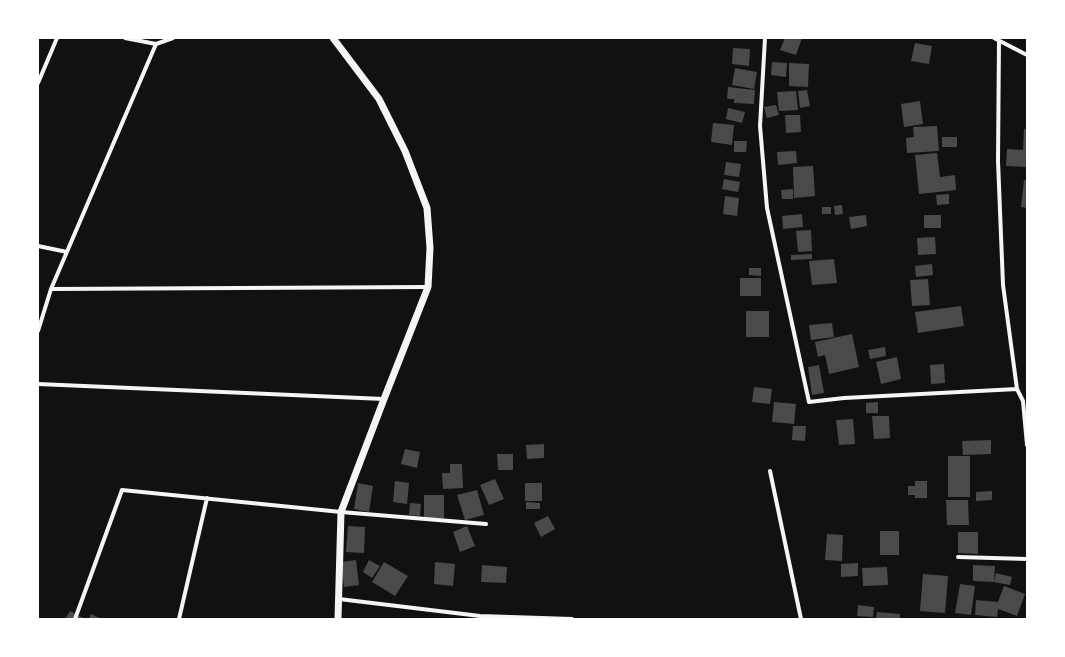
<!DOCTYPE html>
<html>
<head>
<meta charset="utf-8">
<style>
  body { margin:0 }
  #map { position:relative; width:1065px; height:657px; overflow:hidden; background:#111; font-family:Helvetica,sans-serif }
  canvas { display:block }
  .frame { position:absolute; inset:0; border:39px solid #fff; pointer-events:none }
</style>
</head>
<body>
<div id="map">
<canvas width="1065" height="657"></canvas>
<div class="frame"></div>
</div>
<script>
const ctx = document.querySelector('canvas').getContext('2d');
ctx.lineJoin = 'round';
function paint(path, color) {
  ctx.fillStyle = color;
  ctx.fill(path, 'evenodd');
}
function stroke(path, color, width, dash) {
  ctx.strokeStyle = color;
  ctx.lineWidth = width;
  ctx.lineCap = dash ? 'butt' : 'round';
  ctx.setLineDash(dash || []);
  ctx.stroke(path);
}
paint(new Path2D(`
  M 785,38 L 802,38 L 796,55 L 780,50 Z
  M 915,43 L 932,46 L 929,64 L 911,61 Z
  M 733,48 L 750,49 L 749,66 L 732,64 Z
  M 772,62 L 787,63 L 786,77 L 771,75 Z
  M 789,63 L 809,64 L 808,87 L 789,86 Z
  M 735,68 L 757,72 L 754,89 L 732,85 Z
  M 728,87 L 755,90 L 754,104 L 734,103 L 734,99 L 727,99 Z
  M 807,90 L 810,106 L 800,108 L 798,91 Z
  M 796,91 L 798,110 L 779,111 L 777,92 Z
  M 920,101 L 923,124 L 904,127 L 901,104 Z
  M 776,105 L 779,115 L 767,118 L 764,107 Z
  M 728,108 L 745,112 L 742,123 L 726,119 Z
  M 785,115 L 800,115 L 801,132 L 786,133 Z
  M 713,123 L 734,125 L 732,145 L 711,142 Z
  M 937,126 L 939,151 L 907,153 L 906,138 L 914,137 L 913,127 Z
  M 1024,129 L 1027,129 L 1027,167 L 1006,166 L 1007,149 L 1023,150 Z
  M 942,137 L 957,137 L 957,147 L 942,147 Z
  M 734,141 L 747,141 L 746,152 L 734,152 Z
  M 796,151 L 797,163 L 778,165 L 777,152 Z
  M 937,153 L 940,177 L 955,175 L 956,190 L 919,194 L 915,155 Z
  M 726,162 L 741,164 L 739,177 L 724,175 Z
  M 813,166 L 815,196 L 794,198 L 793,167 Z
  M 724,179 L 740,182 L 738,192 L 722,189 Z
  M 1024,180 L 1027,180 L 1027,208 L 1021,207 Z
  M 793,189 L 793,199 L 782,199 L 781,190 Z
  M 949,194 L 949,204 L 937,205 L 936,195 Z
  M 725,196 L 739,198 L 737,216 L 723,214 Z
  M 842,205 L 843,214 L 835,215 L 834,206 Z
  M 822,207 L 831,207 L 831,214 L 822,214 Z
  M 802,214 L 803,227 L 783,229 L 782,216 Z
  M 866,215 L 867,226 L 851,229 L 849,217 Z
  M 924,215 L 941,215 L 941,228 L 924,228 Z
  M 811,230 L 812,251 L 798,252 L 796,231 Z
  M 935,237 L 936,254 L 918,255 L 917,238 Z
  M 812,254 L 812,259 L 791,260 L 791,255 Z
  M 834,259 L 837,283 L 812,285 L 809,261 Z
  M 932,264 L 933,275 L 916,277 L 915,266 Z
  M 749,268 L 761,268 L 761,276 L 749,275 Z
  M 740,278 L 761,278 L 761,296 L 740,296 Z
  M 928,279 L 930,305 L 912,306 L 910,280 Z
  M 961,306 L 964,326 L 918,333 L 915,312 Z
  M 746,311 L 769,311 L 769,337 L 746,337 Z
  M 832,323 L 834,337 L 811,340 L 809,325 Z
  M 852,334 L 859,367 L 829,374 L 825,355 L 818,357 L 815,342 Z
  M 885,347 L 886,356 L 870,359 L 868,350 Z
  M 897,357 L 901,379 L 881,384 L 876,362 Z
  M 944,364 L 945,383 L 931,384 L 930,365 Z
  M 819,365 L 824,393 L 812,395 L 808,367 Z
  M 754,387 L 772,389 L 770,404 L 752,402 Z
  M 774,402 L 796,404 L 794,424 L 772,422 Z
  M 878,402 L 878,413 L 866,413 L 866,403 Z
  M 872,416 L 889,416 L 890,438 L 874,439 Z
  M 853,419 L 855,444 L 839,445 L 836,420 Z
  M 793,426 L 806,426 L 805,441 L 792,440 Z
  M 991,440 L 991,454 L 963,455 L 962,441 Z
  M 544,444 L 544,458 L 527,459 L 526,445 Z
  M 405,449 L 420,452 L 417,468 L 401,464 Z
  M 497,454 L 513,454 L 513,470 L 498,470 Z
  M 948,456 L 970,456 L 970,497 L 948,497 Z
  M 450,464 L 462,464 L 463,488 L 443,489 L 442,473 L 450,473 Z
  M 495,479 L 504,499 L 489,505 L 480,485 Z
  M 395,481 L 409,483 L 407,504 L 393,502 Z
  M 915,481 L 927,481 L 927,498 L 915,498 L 915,495 L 908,495 L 908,486 L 915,486 Z
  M 358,483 L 373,486 L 369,512 L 354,509 Z
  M 525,483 L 542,483 L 542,501 L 525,501 Z
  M 477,490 L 484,515 L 465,520 L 457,495 Z
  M 992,491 L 992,500 L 976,501 L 976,492 Z
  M 424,495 L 444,495 L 444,518 L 424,518 Z
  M 946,500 L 968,500 L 969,525 L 947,525 Z
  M 526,502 L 540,503 L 540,509 L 526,509 Z
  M 410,503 L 421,504 L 420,516 L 409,515 Z
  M 548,516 L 555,529 L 541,537 L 534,523 Z
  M 348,526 L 365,527 L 364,553 L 346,552 Z
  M 467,526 L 475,546 L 460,552 L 453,532 Z
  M 880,531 L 899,531 L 899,555 L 880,555 Z
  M 958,532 L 978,532 L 978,554 L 958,553 Z
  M 827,534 L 843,535 L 842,561 L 825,560 Z
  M 356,560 L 359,585 L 344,587 L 341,562 Z
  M 369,560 L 380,566 L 372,578 L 363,572 Z
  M 384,562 L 408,576 L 395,596 L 372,582 Z
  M 435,562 L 455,564 L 453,586 L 434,584 Z
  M 858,563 L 858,576 L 841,577 L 841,564 Z
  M 482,565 L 507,567 L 506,583 L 481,582 Z
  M 973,565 L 995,566 L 994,582 L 996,573 L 1012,577 L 1010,585 L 994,582 L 973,581 Z
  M 887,567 L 888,585 L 863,586 L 862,568 Z
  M 923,574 L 948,576 L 945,613 L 920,611 Z
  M 960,584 L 975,586 L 971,615 L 955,613 Z
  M 1004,586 L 1025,594 L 1017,616 L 998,609 L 997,617 L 975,615 L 976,600 L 998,602 Z
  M 858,605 L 874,607 L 873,617 L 857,616 Z
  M 70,611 L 85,619 L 65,619 Z
  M 877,612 L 900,614 L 900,619 L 876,619 Z
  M 91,614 L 99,618 L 98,619 L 89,619 Z`), '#4a4a4a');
stroke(new Path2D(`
  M 125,38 L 156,44 L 173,38
  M 765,38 L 760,126 L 767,208 L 809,402 L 844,398 L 1017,389
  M 994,38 L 1027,55
  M 999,40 L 998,161 L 1003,285 L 1017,389 L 1023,401 L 1027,445
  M 38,83 L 57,38
  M 38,246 L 67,252
  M 51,289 L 428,287
  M 38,331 L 51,289 L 156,44
  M 38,384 L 384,399
  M 770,471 L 801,619
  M 958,557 L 1027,559
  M 339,599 L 480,616 L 572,619
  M 75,619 L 122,490 L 341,512 L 486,524
  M 179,619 L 207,498`), '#f5f5f5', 4);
stroke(new Path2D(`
  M 333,38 L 379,99 L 405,151 L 427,208 L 430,248 L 428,287 L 384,399 L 341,512 L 338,619`), '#f5f5f5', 7);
</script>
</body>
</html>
